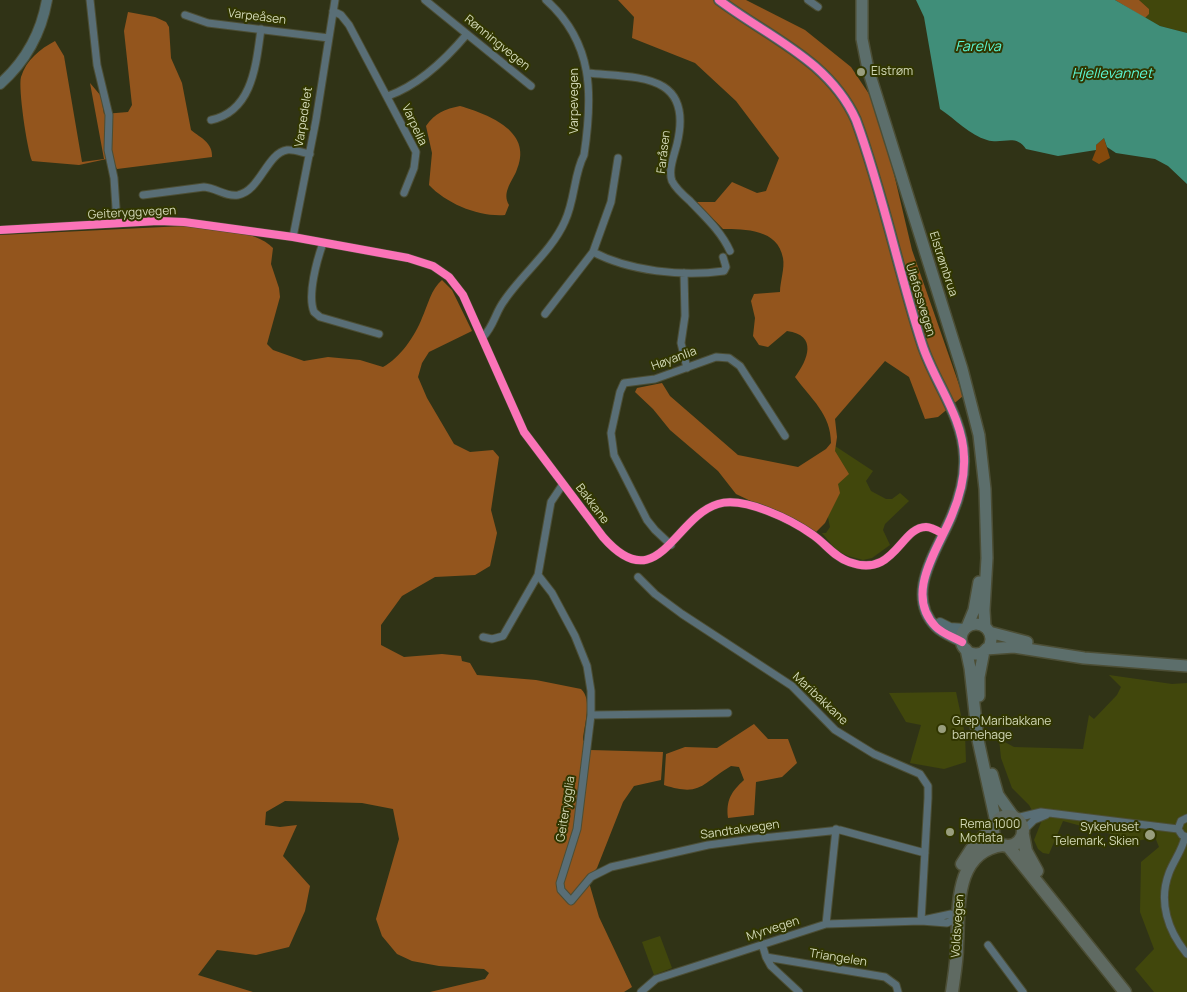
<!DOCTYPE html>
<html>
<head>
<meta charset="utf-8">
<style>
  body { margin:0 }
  canvas { display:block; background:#303316 }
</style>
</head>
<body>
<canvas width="1187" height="992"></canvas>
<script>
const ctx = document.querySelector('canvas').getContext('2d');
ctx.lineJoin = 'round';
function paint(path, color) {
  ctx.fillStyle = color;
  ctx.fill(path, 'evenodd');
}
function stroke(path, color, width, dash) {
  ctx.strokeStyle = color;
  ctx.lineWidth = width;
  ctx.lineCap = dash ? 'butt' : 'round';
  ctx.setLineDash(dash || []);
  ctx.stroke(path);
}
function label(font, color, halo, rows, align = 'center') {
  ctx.font = font + ' Manrope,sans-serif';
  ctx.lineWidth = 4;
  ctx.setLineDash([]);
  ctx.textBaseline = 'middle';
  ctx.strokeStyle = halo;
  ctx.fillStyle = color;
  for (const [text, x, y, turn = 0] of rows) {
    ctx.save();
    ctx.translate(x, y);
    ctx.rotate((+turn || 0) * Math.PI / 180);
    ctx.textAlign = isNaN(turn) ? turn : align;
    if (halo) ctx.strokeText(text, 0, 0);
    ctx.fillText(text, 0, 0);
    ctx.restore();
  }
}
paint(new Path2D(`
  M 1139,0 L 1187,0 L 1187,33 L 1160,26 L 1145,18 L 1149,14 L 1149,9 Z
  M 835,446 L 873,471 L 866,481 L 871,491 L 886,499 L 892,499 L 900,493 L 909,501 L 885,524 L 883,530 L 890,545 L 872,558 L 863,560 L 848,556 L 836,550 L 822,533 L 826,533 L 830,527 L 826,508 Z
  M 1109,675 L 1172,684 L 1187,683 L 1187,992 L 1154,992 L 1135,969 L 1154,949 L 1140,912 L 1141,862 L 1159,847 L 1155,837 L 1137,841 L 1063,821 L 1049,854 L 1043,853 L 1038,849 L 1034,840 L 1042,820 L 1038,821 L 1029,805 L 1012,788 L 1001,758 L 999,739 L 1014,747 L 1083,749 L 1089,715 L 1094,719 L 1117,695 L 1121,687 Z
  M 956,692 L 965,734 L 966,762 L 944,769 L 910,763 L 921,725 L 906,722 L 889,693 Z
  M 660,936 L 672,968 L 654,975 L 642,942 Z`), '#41470c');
paint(new Path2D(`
  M 1104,138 L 1110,158 L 1099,164 L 1092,160 L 1096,150 L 1096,145 Z`), '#85490c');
paint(new Path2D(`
  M 618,0 L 746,0 L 805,30 L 851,67 L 873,100 L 894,174 L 912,250 L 963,396 L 938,417 L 925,419 L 909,377 L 885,361 L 835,419 L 837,437 L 835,451 L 849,474 L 838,484 L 840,493 L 825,523 L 816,532 L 736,494 L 718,471 L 670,430 L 653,409 L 635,392 L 637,388 L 662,383 L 670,396 L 738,455 L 798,467 L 826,449 L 831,443 C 831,414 811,399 795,377 C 808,360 818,335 787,331 L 768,347 L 759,345 L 753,336 L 755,318 L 751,301 L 754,294 L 780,292 C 780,282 785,268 783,258 C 778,229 745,229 723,229 L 697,202 L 715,202 L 732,182 L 757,193 L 766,191 L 779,158 L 736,101 L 695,63 L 632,38 L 634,17 Z
  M 1115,0 L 1139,0 L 1149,9 L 1149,14 L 1145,18 Z
  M 128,12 L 155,17 L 166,22 L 169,27 L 171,58 L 182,83 L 191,130 C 201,138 213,143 212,157 L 117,169 L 111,158 L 79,165 L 32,161 C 27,149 18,88 21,77 C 26,60 40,49 55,41 L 64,56 L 82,162 L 104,159 L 90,83 L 101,96 L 104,114 L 128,112 L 132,105 L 124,31 Z
  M 460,106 C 490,115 535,132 516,172 C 511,183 502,193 509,205 L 505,215 C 479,217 447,204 429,185 L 432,153 L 426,126 C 435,113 445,109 460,106 Z
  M 184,226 C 208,229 256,229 273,248 L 271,264 L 279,288 L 280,297 L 267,344 L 273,350 L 304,361 L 328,357 L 360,360 L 383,367 C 400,358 415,336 422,318 C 428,305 431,289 442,280 L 452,290 L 472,331 L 429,352 L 422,363 L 418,377 L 427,398 L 454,444 L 470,452 L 493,450 L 499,457 L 491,510 L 497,533 L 490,566 L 475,575 L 435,577 L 402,596 L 381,625 L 381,645 L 404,657 L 442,654 L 461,656 L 462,661 L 470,663 L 477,675 L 536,680 L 581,689 C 593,700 584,725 583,740 L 590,750 L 663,752 L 661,780 L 634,786 L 623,802 L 597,868 L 588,879 L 599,917 L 632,987 L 624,992 L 430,992 L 485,979 L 489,973 L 484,969 L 439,966 L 412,961 L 397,954 L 382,936 L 376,919 L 399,839 L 393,809 L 362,803 L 285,801 L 266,812 L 265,825 L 280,827 L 297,825 L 283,856 L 310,886 L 305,911 L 289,947 L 256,955 L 217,950 L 198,975 L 253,992 L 0,992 L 0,235 Z
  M 754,724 L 768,739 L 788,739 L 797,763 L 782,777 L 756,782 L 754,815 L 728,818 C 726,800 731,792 744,780 L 739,767 L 731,766 C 701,784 701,797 664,785 L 666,754 L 685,747 L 717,748 Z`), '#93551d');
paint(new Path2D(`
  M 916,0 L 1115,0 L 1160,26 L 1187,33 L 1187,184 L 1168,166 L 1155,159 L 1116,153 L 1107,147 L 1104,138 L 1096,145 L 1096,150 L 1058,156 L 1026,149 C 1015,133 1003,145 987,140 C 970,135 955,119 940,109 L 924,17 Z`), '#408e79');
const street = new Path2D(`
  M 90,0 L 97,65 L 109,115 L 108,150 L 114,178 L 117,223
  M 425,0 L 531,86
  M 808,0 L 818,7
  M 333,11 L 341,15 L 349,25 L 416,152 L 414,168 L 404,193
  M 185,15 L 208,23 L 329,38
  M 588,73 C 639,78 694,73 677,144 C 674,156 668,170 672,181 C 676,189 683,195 690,201 C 705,217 721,231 730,251
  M 388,96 C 419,85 446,59 467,34
  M 211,120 C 253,111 256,64 261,29
  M 143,195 L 204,187 C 217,188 225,197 238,195 C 260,191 267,153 287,150 C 294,149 303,153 310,154
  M 0,230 L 158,221 L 184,222 L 293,237 L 408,258 L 433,266 L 449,277 L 463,295 L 524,432 L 603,537 C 658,600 674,517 718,504 C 744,496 792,520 813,535 C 825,543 834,557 849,562 C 895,579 900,527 926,527 C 932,527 938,531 943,534
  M 293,237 L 316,120 L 335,0
  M 323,243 C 317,260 307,295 314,312 L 320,317 L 379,334
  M 593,252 C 629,271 683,277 724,271 L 726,267 L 723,257
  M 684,273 L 685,316 L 681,343 L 687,368
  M 545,314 L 593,252 L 611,202 L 618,158
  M 483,337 C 494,326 495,313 504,301 C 522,274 552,251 565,221 C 575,200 574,173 584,155 C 593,95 594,43 546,0
  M 671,545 L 655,530 L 647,520 L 614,455 L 611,433 L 620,392 L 624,383 L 655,379 L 716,357 L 729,358 L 740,366 L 785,436
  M 538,575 L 552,593 L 575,636 L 587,666 L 591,691 L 591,715 L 577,829 L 560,883 L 561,890 L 571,901 L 591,877 L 611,867 L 708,845 L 753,839 L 840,830 L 925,853
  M 638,577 L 655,594 L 682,614 L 792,686 L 835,730 L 874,754 L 920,774 L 928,786 L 928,798 L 921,921
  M 483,637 L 492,639 L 503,636 L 538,575 L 551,502 L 563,484
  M 591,715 L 728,713
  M 1016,818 L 1041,812 L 1178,829
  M 1187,818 L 1181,821 L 1178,829 L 1182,835 L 1187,837
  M 1023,831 L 1034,820 L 1046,815
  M 1185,837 C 1182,851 1174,860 1169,873 C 1158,902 1168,931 1187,954
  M 923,920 L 951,914 L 958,918
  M 826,924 L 836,829
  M 762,944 L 766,957 L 885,977 L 896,985 L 898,992
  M 988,945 L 1023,992
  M 766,957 L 771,966 L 799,992
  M 641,992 L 656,979 L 826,924 L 921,921 L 947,923 L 958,918`);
const secondary = new Path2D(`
  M 719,0 C 768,37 829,60 856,120 C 883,193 898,270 922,344 C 934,382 963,416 964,457 C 965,477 960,496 952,515 C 939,548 903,594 936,627 C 943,634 953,637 962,642
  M 0,84 C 26,61 41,34 47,0
  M 940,623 L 950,628 L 965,629`);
const primary = new Path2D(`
  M 862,0 L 862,39 L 868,69 L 962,369 L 979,435 L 985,489 L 987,558 L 984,610 L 985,627
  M961 639a15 15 0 1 1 30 0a15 15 0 1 1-30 0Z
  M 967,627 L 974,610 L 979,582
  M 989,632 L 1027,642
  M 966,649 L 970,668 L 978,740 L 996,822
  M 986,649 L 1014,647 L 1084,658 L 1187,666
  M 979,696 L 979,677 L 984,651
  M 992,774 L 998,795 L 1013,816`);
const highway = new Path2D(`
  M993 831a15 15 0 1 1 30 0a15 15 0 1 1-30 0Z
  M 1023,835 L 1026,851 L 1037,871
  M 1008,846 L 1125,992
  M 962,864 L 971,850 L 994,826
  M 952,992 C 954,977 957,961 957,946 C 959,909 954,851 1003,845`);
stroke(street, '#4c4e35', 9);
stroke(secondary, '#4c4e35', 12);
stroke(primary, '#4c4e35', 14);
stroke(highway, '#4c4e35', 15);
stroke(street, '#596e76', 7);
stroke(secondary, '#546d72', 10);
stroke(primary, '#5c6e6b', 11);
stroke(highway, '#5f6a62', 12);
stroke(new Path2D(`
  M 719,0 C 768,37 829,60 856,120 C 883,193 898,270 922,344 C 934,382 963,416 964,457 C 965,477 960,496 952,515 C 939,548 903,594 936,627 C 943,634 953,637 962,642
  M 0,230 L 158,221 L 184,222 L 293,237 L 408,258 L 433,266 L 449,277 L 463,295 L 524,432 L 603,537 C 658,600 674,517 718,504 C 744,496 792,520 813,535 C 825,543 834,557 849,562 C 895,579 900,527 926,527 C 932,527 938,531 943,534`), '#fb73b8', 8);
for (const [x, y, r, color] of [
  [861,72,5,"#999e7e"],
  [942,729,5,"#999e7e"],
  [950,832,5,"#999e7e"],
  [1150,835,6,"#999e7e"]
]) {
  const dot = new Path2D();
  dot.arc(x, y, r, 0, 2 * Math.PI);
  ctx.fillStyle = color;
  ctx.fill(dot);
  stroke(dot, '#313600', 2);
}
label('12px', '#d2d8b6', '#313600', [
  ["Varpeåsen",257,17,7],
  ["Rønningvegen",497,43,39],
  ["Varpevegen",575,101,-90],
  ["Varpedelet",304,117,-81],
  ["Varpelia",414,125,65],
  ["Faråsen",664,152,-83],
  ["Geiteryggvegen",132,213,-3],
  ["Elstrømbrua",943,264,72],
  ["Ulefossvegen",920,300,73],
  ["Høyanlia",674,359,-20],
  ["Bakkane",592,504,53],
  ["Maribakkane",820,699,43],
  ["Geiterygglia",566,809,-81],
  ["Sandtakvegen",740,830,-8],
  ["Voldsvegen",958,926,-86],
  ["Myrvegen",773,929,-18],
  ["Triangelen",838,958,9]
]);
label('12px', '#d2d8b6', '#313600', [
  ["Elstrøm",871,72],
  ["Grep Maribakkane",952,722],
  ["barnehage",952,736],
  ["Rema 1000",960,825],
  ["Moflata",960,839],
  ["Sykehuset",1139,828,"right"],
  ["Telemark, Skien",1139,842,"right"]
], 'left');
label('italic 14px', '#5cfbd8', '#313600', [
  ["Farelva",978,47],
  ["Hjellevannet",1112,74]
]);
</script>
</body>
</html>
